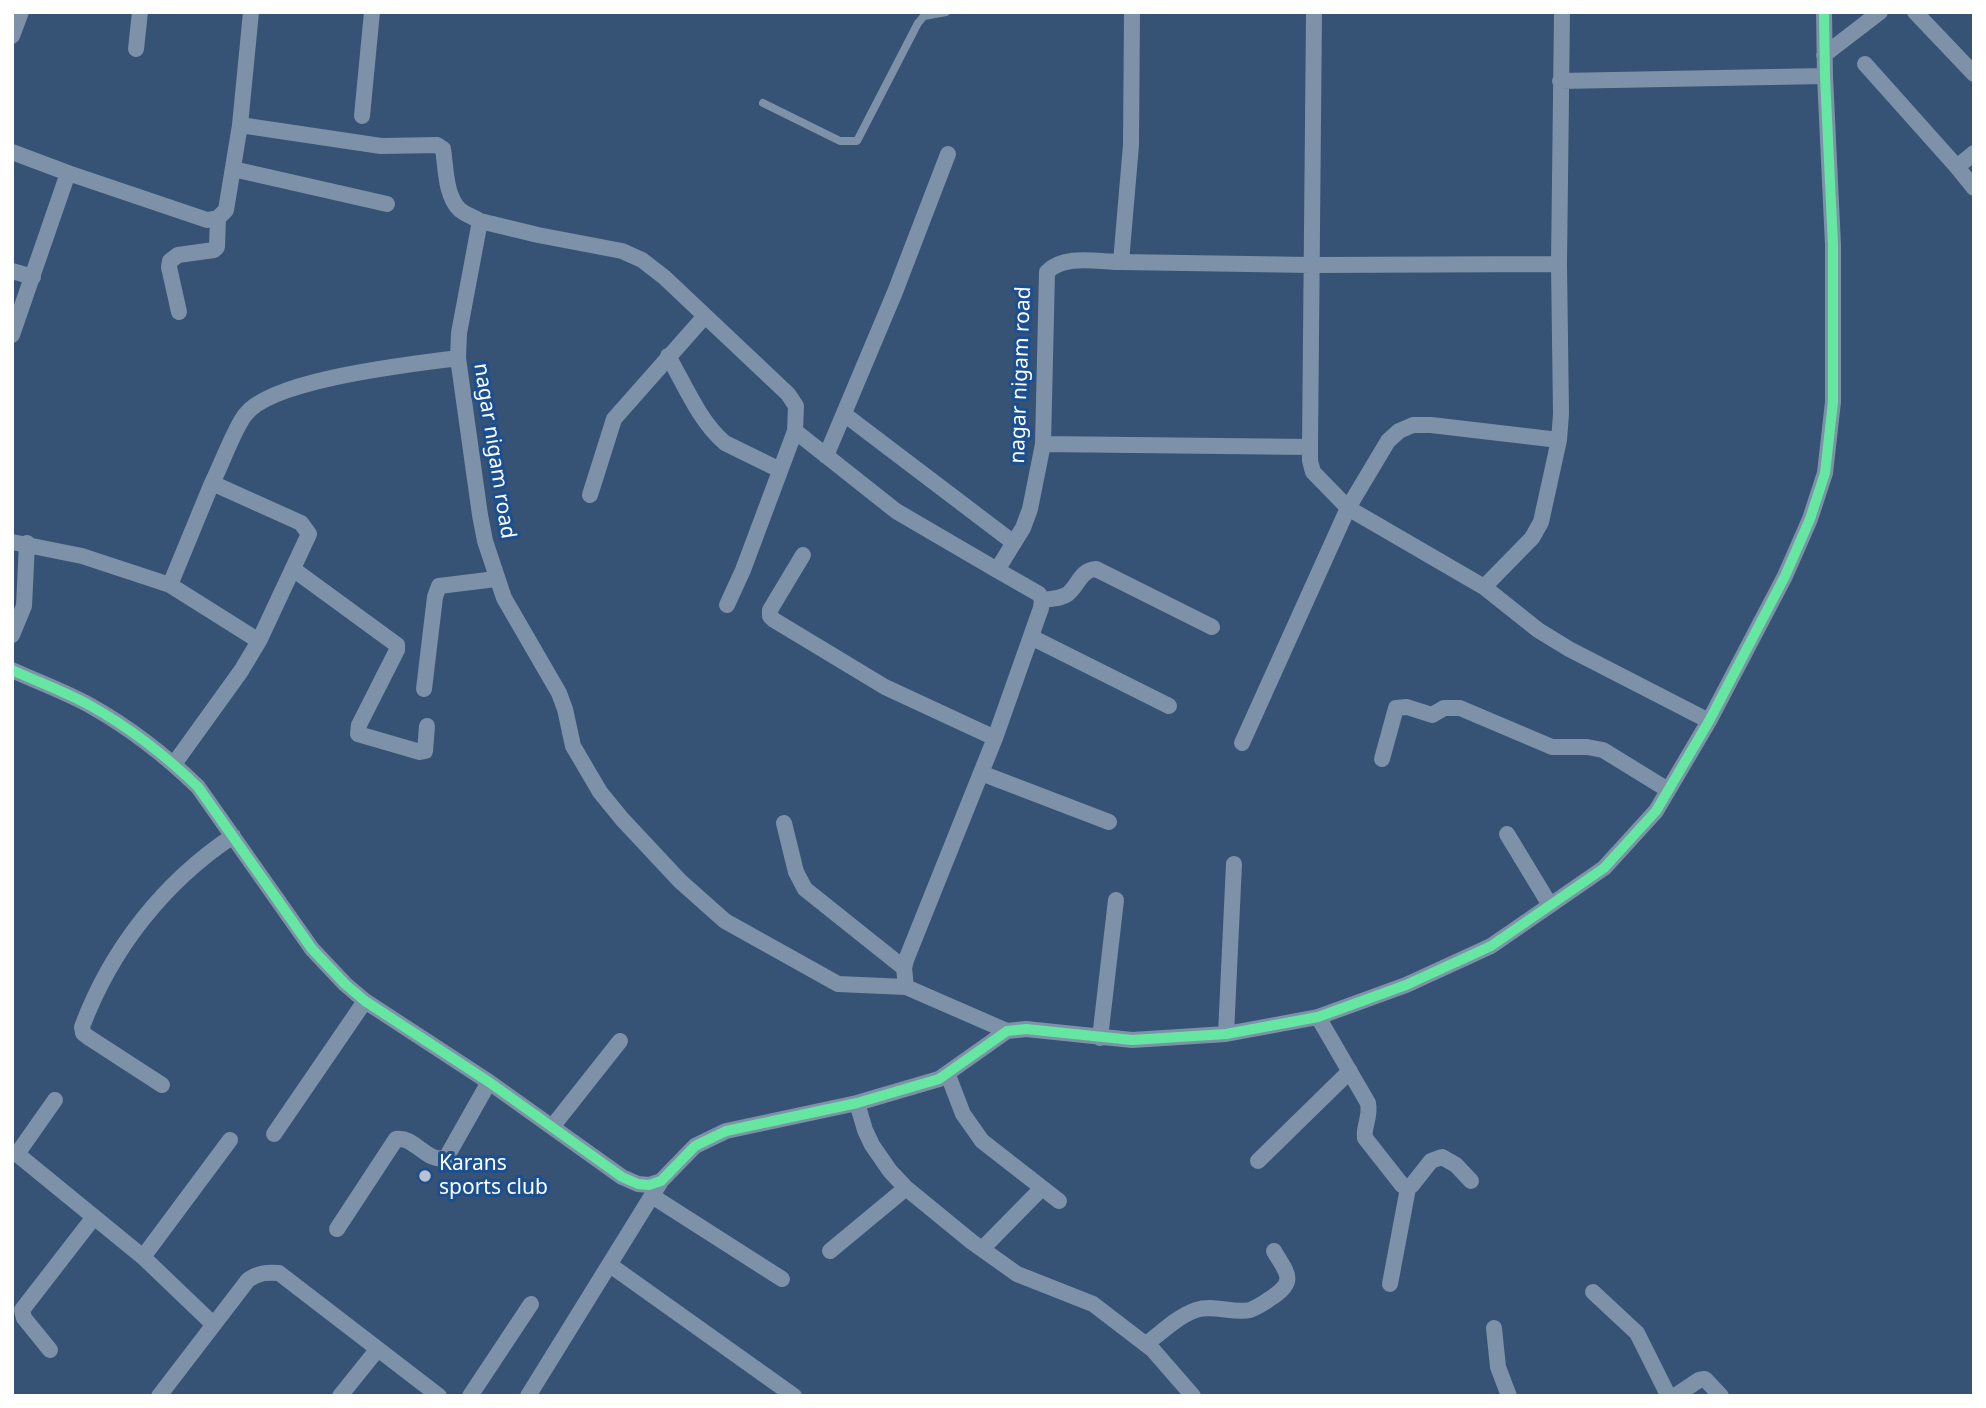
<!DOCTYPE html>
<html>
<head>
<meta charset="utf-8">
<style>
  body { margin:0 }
  #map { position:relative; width:1986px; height:1408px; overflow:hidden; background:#365274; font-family:"Noto Sans",sans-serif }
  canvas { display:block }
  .frame { position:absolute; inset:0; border:14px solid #fff; pointer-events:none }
</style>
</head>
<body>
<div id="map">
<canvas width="1986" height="1408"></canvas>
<div class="frame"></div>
</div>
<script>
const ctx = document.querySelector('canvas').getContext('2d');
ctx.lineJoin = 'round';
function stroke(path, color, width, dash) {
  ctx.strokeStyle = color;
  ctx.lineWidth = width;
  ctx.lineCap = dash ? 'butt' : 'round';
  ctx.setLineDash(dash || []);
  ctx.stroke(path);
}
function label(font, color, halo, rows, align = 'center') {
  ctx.font = font + ' "Noto Sans",sans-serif';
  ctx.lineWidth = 6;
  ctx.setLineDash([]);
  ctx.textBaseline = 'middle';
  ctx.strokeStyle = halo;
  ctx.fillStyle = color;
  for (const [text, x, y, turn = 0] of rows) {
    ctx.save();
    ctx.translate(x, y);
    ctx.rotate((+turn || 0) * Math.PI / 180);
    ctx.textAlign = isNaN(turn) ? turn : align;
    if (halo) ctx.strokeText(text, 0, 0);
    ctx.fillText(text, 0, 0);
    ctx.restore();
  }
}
stroke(new Path2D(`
  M 763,103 L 840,141 L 857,141 L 918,23 L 924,16 L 946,12`), '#7d92a8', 8);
stroke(new Path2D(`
  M 1132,12 L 1131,145 L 1121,262 L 1311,265 L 1559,264 L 1562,12
  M 1915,12 L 1974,74
  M 12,36 L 21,12
  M 136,49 L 140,12
  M 1824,55 L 1880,12
  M 1865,64 L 1957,167
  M 1560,81 L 1825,76
  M 362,116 L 372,12
  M 240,125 L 381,146 L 437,145 L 443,149 C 446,167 445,196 460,210 C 465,214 473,217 480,221
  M 12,152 L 68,173
  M 1974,153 L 1957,167 L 1974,188
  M 233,169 L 387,204
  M 12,271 L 33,277
  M 179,312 L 169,267 L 170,261 L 178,255 L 214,250 L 217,247 L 218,218
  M 12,335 L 68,173 L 207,220 L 218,218 L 226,210 L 240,125 L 251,12
  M 668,356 C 685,385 699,421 725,443 L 780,470
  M 844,414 L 1014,543
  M 1043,444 L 1310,447 L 1314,12
  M 1310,447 L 1310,461 L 1313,472 L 1348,508 L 1484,587 L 1538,630 L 1569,649 L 1709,721
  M 826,456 L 895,292 L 948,154
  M 212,483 C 222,464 233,431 245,415 C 271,379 413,364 458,358
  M 590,495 L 614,419 L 705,316
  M 12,542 L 82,556 L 170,585 L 259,641
  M 803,555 L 770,610 L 770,616 L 774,620 L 885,687 L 995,738
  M 293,569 L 397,645 L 397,650 L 359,725 L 358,734 L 420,752 L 425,751 L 427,726
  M 170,585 L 212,483 L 301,523 L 309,534 L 259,641 L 241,671 L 174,764
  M 1484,587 L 1532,538 L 1541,522 L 1559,440
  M 1042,600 C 1050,599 1059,599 1066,595 C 1078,588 1079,570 1096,569 L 1212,627
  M 727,605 L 743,570 L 795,431
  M 12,635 L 24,606 L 27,543
  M 1031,637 L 1169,706
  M 12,670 C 38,682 66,692 91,706 C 130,728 166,756 198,787 L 312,949 L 345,984 L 365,1001 L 489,1082 L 622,1177 L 638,1184 L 649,1185 L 661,1181 L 695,1146 L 726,1131 L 857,1103 L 939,1079 L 1007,1031 L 1026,1029 L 1132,1040 L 1226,1034 L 1318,1017 L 1406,985 L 1491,946 L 1604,868 L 1656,811 L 1709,721 L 1785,576 L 1810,519 L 1825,473 L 1833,402 L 1833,245 L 1825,76 L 1824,12
  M 424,689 L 435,597 L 439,586 L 496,579
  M 1242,743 L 1348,508 L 1388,441 L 1399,431 L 1413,425 L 1431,425 L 1559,440 L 1561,414 L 1559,264
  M 1382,759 L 1396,708 L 1407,707 L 1432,715 L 1444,708 L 1460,708 L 1552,747 L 1587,747 L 1603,750 L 1668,790
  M 981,773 L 1109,822
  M 784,823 L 796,872 L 805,889 L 904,968
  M 1507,834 L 1550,905
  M 906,987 L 904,968 L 906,960 L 995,738 L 1041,608 L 1042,600 L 1039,594 L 997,570
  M 1318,1017 L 1368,1103 C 1371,1117 1363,1127 1365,1138 L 1402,1185 L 1408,1188 L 1412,1185 L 1431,1161 L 1442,1157 L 1456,1165 L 1471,1181
  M 1007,1031 L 906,987 L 838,984 L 725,921 L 680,881 L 622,819 L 600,792 L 573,746 L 565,709 L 559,693 L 504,598 L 485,541 L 480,515 L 458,358 L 459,333 L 480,221 L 538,235 L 622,251 L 642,260 L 664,277 L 788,394 L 796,406 L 795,431 L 896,511 L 997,570 L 1023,528 L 1030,509 L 1043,444 L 1047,272 C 1064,254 1098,262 1121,262
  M 1226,1034 L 1234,864
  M 1100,1038 L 1116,900
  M 948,1075 L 963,1114 L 982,1141 L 1059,1201
  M 162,1085 L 88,1037 L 83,1033 L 82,1027 C 111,949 164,882 233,836
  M 55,1100 L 17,1154 L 143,1257 L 213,1324
  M 857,1103 L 865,1130 L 872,1145 L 890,1171 L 906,1188 L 972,1242 L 1017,1274 L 1093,1304 L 1153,1350 L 1193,1396
  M 552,1127 L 620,1041
  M 274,1134 L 365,1001
  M 1258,1161 L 1350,1071
  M 652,1196 L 782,1279
  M 337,1229 L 396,1139 C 415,1136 426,1163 446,1158 L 489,1082
  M 982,1249 L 1042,1188
  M 830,1251 L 906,1188
  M 143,1257 L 230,1140
  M 610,1265 L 794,1396
  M 1390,1284 L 1408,1188
  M 1593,1292 L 1637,1333 L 1667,1393 L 1671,1396
  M 1494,1328 L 1498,1367 L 1509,1396
  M 1146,1344 C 1161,1333 1178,1316 1196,1310 C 1214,1304 1233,1314 1250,1310 C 1259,1307 1267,1301 1274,1296 C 1297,1280 1286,1272 1274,1251
  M 50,1350 L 24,1318 L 22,1310 L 94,1217
  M 159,1396 L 248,1280 C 258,1273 266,1272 279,1273 L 439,1396
  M 340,1396 L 377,1350
  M 470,1396 L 531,1304
  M 528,1396 L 661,1181
  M 1675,1396 L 1699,1380 L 1705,1379 L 1721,1396`), '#7d92a8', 16);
stroke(new Path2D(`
  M 12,670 C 38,682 66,692 91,706 C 130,728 166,756 198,787 L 312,949 L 345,984 L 365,1001 L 489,1082 L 622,1177 L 638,1184 L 649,1185 L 661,1181 L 695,1146 L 726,1131 L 857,1103 L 939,1079 L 1007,1031 L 1026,1029 L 1132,1040 L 1226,1034 L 1318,1017 L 1406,985 L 1491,946 L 1604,868 L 1656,811 L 1709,721 L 1785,576 L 1810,519 L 1825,473 L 1833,402 L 1833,245 L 1825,76 L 1824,12`), '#66e7a1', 10);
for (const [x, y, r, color] of [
  [425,1176,7,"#b9c2ce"]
]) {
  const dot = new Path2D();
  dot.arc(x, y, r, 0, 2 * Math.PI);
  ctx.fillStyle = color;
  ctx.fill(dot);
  stroke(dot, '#1b4f8f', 2.5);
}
label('21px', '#fff', '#1b4f8f', [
  ["nagar nigam road",1021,375,-88],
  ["nagar nigam road",494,451,81]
]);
label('21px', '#fff', '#1b4f8f', [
  ["Karans",439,1164],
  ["sports club",439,1188]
], 'left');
</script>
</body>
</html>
